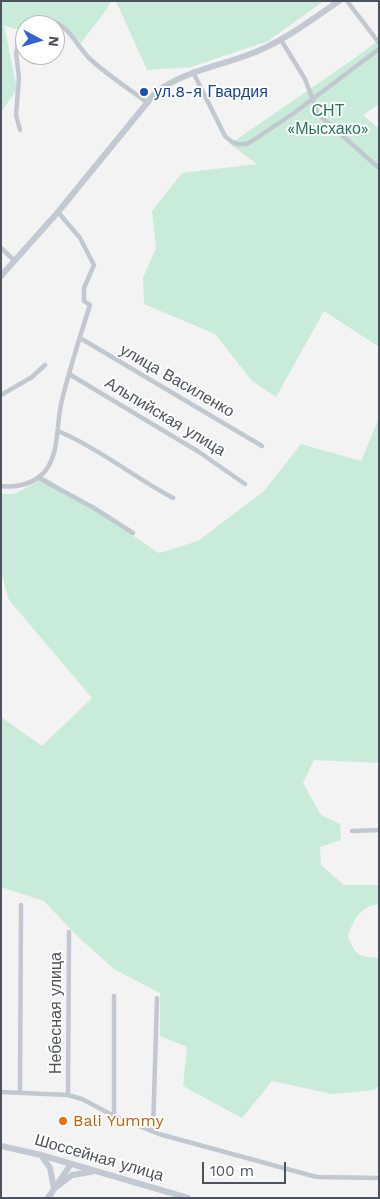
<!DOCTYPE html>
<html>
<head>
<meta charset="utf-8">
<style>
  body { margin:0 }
  #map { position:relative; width:380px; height:1199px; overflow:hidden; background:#f4f3f3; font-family:"Work Sans",sans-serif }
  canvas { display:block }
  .frame { position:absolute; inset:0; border:2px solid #4c535e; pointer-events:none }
  .north { position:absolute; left:15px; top:15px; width:50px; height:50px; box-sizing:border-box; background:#fff; border:1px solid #b7babf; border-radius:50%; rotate:96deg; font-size:14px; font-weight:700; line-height:20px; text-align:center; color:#4c535e }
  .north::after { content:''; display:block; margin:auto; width:18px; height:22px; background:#3364ce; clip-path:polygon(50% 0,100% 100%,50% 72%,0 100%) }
  .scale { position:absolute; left:202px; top:1162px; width:84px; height:22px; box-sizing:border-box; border:2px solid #4c535e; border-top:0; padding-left:6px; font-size:15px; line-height:18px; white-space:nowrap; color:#4c535e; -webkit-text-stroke:4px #fff; paint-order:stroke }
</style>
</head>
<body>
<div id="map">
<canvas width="380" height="1199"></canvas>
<div class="frame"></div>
<div class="north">N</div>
<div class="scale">100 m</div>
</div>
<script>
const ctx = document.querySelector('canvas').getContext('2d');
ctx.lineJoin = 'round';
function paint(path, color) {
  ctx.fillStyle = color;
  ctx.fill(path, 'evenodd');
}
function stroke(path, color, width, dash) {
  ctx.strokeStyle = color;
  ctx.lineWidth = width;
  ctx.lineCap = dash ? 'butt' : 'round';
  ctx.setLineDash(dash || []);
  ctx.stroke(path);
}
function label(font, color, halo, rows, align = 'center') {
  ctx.font = font + ' "Work Sans",sans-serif';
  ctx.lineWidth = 4;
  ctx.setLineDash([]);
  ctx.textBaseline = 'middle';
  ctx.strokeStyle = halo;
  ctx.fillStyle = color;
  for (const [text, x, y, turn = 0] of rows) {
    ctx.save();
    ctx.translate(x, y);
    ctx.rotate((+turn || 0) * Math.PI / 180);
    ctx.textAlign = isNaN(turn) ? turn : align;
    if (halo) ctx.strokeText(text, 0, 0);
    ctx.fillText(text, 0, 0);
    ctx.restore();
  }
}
paint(new Path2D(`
  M 1,1 L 111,1 L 106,10 L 81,43 C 60,22 47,6 19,30 L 4,25 L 17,89 L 1,112 Z
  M 116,1 L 324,1 L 268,41 L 191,67 L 147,70 Z
  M 379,40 L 379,104 L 363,115 L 379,129 L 379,347 L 324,311 L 276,397 L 252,381 L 215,334 L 144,304 L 143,278 L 156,248 L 152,211 L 182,173 L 257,164 L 230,144 L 355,58 Z
  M 379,418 L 379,763 L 314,760 L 303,783 L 321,815 L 340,824 L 341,840 L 320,847 L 321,865 L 344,885 L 379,885 L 379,904 C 361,906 353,920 348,936 C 355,955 358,957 379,958 L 379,1086 L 374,1090 L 332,1094 L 272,1081 L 242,1118 L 183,1086 L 187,1047 L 160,1036 L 160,993 L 114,969 L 76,935 L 44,901 L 1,887 L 1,717 L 42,746 L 92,698 L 9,600 L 1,572 L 1,494 L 15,494 L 45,477 L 159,553 L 198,541 L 264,491 L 301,444 L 361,461 Z`), '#c8ebda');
stroke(new Path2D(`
  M 347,1 L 379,43
  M 29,25 C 36,19 45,18 54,22 C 69,27 78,47 89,58 C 107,75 128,88 148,103
  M 281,40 L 305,79 L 318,114 L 379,168
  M 193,72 L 225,136 C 233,144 239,146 249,143 L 294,113 L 379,49
  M 20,130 L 16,115 L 19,78 L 16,53 L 18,44 L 25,28
  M 1,248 L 15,261
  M 80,338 L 262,446
  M 69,374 L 199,452 L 245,484
  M 1,395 L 32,377 L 45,365
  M 58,431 C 98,448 134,477 173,498
  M 39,478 L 94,508 L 133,533
  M 1,486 C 17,488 35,484 46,470 C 60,451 56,422 62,400 C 70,368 80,336 90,305 L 84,301 L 84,288 L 94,265 L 80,238 L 58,212
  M 352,831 L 379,830
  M 1,1092 L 68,1095 L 82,1099 L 114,1116 L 159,1134 L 309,1175 L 318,1177 L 379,1178
  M 20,1093 L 21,905
  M 68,1095 L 69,932
  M 114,1116 L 114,996
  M 153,1131 L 157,998`), '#c2c8cf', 4.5);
stroke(new Path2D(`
  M 1,276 L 58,212 L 156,92 C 185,71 220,66 253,53 C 284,41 311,20 339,1
  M 1,1146 L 41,1155 L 188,1198
  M 41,1155 L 50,1168 L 54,1189 L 72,1175 L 91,1172
  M 48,1198 L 71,1164`), '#c3c9d3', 6);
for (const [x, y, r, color] of [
  [144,92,5,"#1a4fb4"],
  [63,1121,5,"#e8710a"]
]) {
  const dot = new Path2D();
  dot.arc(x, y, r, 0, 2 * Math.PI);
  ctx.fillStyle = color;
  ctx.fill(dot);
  stroke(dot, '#fff', 2);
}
label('16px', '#164399', '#fff', [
  ["ул.8-я Гвардия",154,92]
], 'left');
label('16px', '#257758', '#fff', [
  ["СНТ",328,111],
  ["«Мысхако»",328,129]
]);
label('16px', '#4c535e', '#fff', [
  ["улица Василенко",177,381,30],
  ["Альпийская улица",165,417,31],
  ["Небесная улица",56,1013,-90],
  ["Шоссейная улица",99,1158,16]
]);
label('16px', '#c56008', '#fff', [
  ["Bali Yummy",73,1121]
], 'left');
</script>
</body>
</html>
